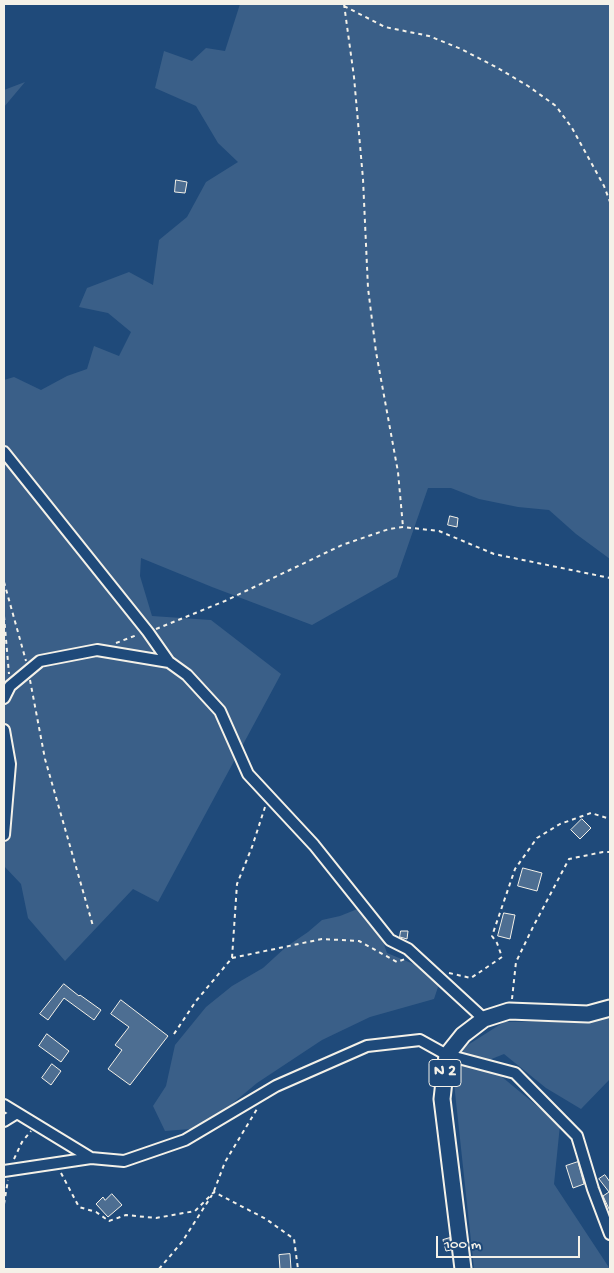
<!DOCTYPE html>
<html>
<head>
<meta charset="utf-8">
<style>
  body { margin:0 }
  #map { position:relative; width:614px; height:1273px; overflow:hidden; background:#1f4a7a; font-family:"Gochi Hand",sans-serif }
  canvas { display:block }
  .frame { position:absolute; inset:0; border:5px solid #f4f1e8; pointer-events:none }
  .scale { position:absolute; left:436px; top:1236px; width:144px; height:22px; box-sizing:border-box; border:2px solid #f4f1e8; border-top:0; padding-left:6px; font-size:15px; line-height:18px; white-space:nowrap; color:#f4f1e8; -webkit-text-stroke:4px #1f4a7a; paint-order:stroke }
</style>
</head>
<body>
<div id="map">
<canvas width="614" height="1273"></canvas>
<div class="frame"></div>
<div class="scale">100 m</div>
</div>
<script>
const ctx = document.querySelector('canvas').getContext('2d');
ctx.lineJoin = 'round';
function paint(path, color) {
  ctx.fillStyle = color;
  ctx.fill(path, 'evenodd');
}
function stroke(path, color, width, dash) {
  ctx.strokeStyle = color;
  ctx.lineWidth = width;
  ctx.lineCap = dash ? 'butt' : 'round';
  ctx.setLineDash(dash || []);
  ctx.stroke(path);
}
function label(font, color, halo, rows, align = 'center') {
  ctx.font = font + ' "Gochi Hand",sans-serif';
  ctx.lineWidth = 4;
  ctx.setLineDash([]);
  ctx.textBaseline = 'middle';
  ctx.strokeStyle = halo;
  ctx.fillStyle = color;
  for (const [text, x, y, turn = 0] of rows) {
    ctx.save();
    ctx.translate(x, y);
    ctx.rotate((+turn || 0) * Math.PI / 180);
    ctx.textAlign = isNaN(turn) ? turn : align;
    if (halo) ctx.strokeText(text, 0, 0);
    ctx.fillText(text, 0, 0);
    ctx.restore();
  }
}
paint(new Path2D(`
  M 240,4 L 610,4 L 610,559 L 576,534 L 549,510 L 518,507 L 479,499 L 451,488 L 428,488 L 397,577 L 312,625 L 212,587 L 141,558 L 140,576 L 152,616 L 211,620 L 281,674 L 158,902 L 133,889 L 65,961 L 28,918 L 21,884 L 4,866 L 4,380 L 14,377 L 41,390 L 67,376 L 87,369 L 94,346 L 119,356 L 131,332 L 108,313 L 79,307 L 87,288 L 129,272 L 153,285 L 159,240 L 187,217 L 206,182 L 238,162 L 218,143 L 196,106 L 155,88 L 164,51 L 192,61 L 206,48 L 225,51 Z
  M 25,82 L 4,107 L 4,90 Z
  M 360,908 L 381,936 L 387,953 L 421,967 L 440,981 L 434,999 L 370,1017 L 322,1040 L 257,1083 L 203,1128 L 165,1131 L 153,1106 L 166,1086 L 175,1045 L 206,1007 L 232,986 L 263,968 L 286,947 L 308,932 L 322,920 L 340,916 Z
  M 610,1015 L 610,1079 L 581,1109 L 546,1088 L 504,1054 L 484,1062 L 560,1125 L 554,1184 L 610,1269 L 474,1269 L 454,1083 L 463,1048 L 504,1022 L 592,1021 Z`), '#3a5f88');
const building = new Path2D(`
  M 176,180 L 187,182 L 185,193 L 175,192 Z
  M 450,516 L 458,518 L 457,527 L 448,525 Z
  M 582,819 L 591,828 L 580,839 L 571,830 Z
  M 523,868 L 542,873 L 537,891 L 518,886 Z
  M 504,913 L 515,915 L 510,939 L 498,936 Z
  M 401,931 L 408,931 L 407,939 L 400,937 Z
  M 64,984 L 79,996 L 80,995 L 101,1010 L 94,1020 L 64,998 L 48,1020 L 40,1014 Z
  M 121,1000 L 168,1036 L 130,1085 L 108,1069 L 122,1050 L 115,1045 L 129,1027 L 111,1014 Z
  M 47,1034 L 69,1051 L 61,1062 L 39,1046 Z
  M 52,1064 L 61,1071 L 51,1085 L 42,1078 Z
  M 578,1162 L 584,1184 L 573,1188 L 566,1166 Z
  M 605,1175 L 610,1182 L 610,1211 L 603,1196 L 609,1192 L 599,1179 Z
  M 112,1194 L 122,1205 L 108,1217 L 96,1204 L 103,1197 L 105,1200 Z
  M 450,1238 L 451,1250 L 446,1251 L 443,1240 Z
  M 290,1254 L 291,1269 L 280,1269 L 279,1255 Z`);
paint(building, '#4d6e92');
stroke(building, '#f4f1e8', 1);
const minor = new Path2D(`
  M 4,452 L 148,632 L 169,662 L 187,675 L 220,711 L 248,774 L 314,845 L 390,940 L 408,949 L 484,1019
  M 4,698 L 10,686 L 40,661 L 97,650 L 169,662
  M 4,730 L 10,764 L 4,835
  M 4,1105 L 91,1158 L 124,1161 L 185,1140 L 276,1086 L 367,1046 L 420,1040 L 447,1055 L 515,1073 L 577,1136 L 593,1189 L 610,1234
  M 4,1121 L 17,1113
  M 4,1171 L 91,1158`);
const primary = new Path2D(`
  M 463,1269 L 442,1099 L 447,1055 L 463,1035 L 484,1019 L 509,1011 L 588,1014 L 610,1008`);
stroke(minor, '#f4f1e8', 14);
stroke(primary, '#f4f1e8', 19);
stroke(new Path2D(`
  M 344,4 L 354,77 L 363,179 L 368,288 L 376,352 L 398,472 L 403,527
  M 344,6 L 385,27 L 429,36 L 461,49 L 496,67 L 528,86 L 556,106 L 572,128 L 604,186 L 610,202
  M 4,582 L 26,661
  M 4,616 L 9,674
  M 156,629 L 225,601 L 342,545 L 389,529 L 403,527 L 439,531 L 494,554 L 610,578
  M 116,643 L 137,635
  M 30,680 L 45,759 L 93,926
  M 232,958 L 322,939 L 359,941 L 397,962 L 405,959
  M 449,973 L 471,978 L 502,957 L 497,943 L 492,936 L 515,869 L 537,838 L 560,824 L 591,813 L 610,819
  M 512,999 L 516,962 L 533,927 L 569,859 L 603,852 L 610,852
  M 174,1034 L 196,1001 L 232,958 L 237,884 L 252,847 L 265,807
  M 14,1159 L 22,1142 L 31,1131
  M 61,1173 L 79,1207 L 96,1212 L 109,1221 L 126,1215 L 156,1218 L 195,1211 L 214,1192 L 266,1219 L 294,1239 L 298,1269
  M 214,1191 L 225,1162 L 257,1109
  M 4,1204 L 8,1180
  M 159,1269 L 182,1242 L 212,1195`), '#f4f1e8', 2, [4, 4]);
stroke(minor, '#1f4a7a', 10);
stroke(primary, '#1f4a7a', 15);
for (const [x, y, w] of [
  [445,1073,32]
]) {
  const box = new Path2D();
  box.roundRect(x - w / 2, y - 13.5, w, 27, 4);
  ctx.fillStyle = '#1f4a7a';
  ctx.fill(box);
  stroke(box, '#f4f1e8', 1);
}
label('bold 16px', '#f4f1e8', null, [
  ["N 2",445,1073]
]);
</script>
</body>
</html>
